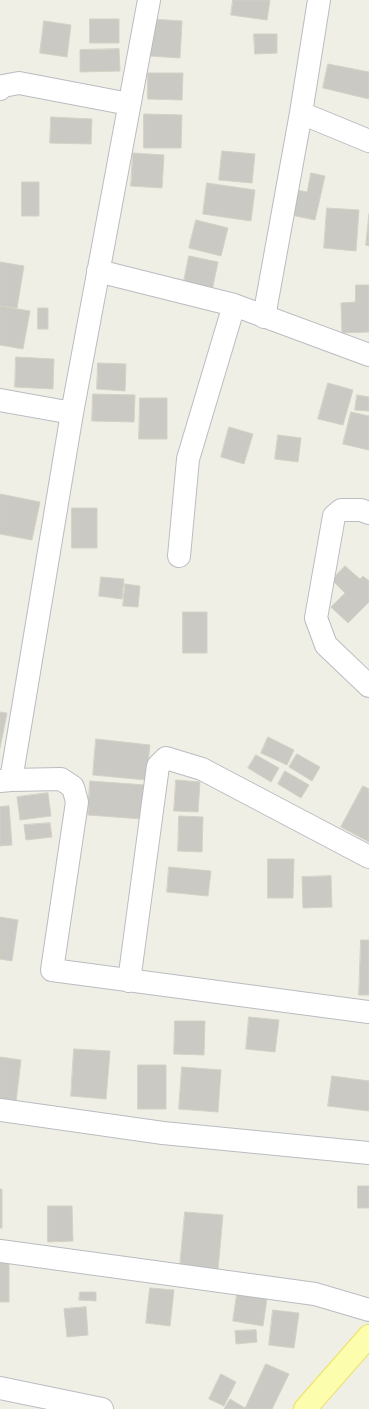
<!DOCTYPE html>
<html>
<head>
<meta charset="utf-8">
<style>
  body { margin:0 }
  canvas { display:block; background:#efefe6 }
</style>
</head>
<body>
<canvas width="369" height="1409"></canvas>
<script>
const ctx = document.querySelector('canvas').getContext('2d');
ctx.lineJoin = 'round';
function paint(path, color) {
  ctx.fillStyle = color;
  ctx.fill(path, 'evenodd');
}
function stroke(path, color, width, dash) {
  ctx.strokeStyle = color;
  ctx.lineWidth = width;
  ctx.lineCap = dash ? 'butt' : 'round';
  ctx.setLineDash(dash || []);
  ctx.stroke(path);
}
const building = new Path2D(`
  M 233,0 L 270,0 L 267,20 L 231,15 Z
  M 90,19 L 119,19 L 119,43 L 90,43 Z
  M 152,19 L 182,21 L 180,58 L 150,56 Z
  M 44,21 L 71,25 L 67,57 L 40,53 Z
  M 254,34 L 277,34 L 277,53 L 255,54 Z
  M 119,49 L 120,71 L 80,72 L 80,50 Z
  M 328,64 L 369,72 L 369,99 L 323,88 Z
  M 148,73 L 183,73 L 182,100 L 148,99 Z
  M 144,114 L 182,115 L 181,148 L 144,148 Z
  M 51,117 L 92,119 L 91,144 L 50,143 Z
  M 222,151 L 255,154 L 252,183 L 219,180 Z
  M 133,153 L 164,155 L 162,188 L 131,186 Z
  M 311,173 L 325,176 L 315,220 L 286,214 L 292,189 L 307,192 Z
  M 22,182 L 39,182 L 39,216 L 22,216 Z
  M 207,183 L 255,190 L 251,221 L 203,214 Z
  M 327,208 L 359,210 L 356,251 L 324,248 Z
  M 369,214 L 369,246 L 366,245 Z
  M 196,220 L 228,228 L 221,256 L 189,248 Z
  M 189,256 L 218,262 L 212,291 L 183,286 Z
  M 0,262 L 24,266 L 17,308 L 0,306 Z
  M 356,285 L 369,285 L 369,332 L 342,333 L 341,303 L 355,302 Z
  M 0,306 L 30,311 L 23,349 L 0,345 Z
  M 38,308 L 48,308 L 48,329 L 38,329 Z
  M 16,357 L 54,359 L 53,389 L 15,387 Z
  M 98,363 L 126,364 L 125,391 L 97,389 Z
  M 328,383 L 353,390 L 343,425 L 318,419 Z
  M 93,394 L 135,395 L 134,422 L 92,421 Z
  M 357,395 L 369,397 L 369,411 L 355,410 Z
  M 140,398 L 167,398 L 167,439 L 139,439 Z
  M 351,412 L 369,416 L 369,450 L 343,444 Z
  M 229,427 L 253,434 L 244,464 L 221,457 Z
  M 278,435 L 301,438 L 298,462 L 275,459 Z
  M 0,494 L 40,502 L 32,540 L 0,534 Z
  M 72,508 L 97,508 L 97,548 L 72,548 Z
  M 345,566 L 360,579 L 363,576 L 369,581 L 369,602 L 348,623 L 331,607 L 345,593 L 332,580 Z
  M 101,577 L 124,579 L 122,599 L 99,596 Z
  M 125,584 L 140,586 L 138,607 L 123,606 Z
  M 183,612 L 207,612 L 207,653 L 183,653 Z
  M 0,712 L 7,713 L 0,748 Z
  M 268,737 L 294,750 L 287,765 L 261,753 Z
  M 96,739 L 150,745 L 146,780 L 93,775 Z
  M 297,754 L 320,767 L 312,781 L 289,767 Z
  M 256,755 L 279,768 L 271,782 L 248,768 Z
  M 285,771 L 309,785 L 301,798 L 278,784 Z
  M 176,780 L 200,782 L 198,812 L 174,811 Z
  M 90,781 L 145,785 L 142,819 L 88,815 Z
  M 363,786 L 369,789 L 369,842 L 341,827 Z
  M 48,793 L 51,816 L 20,820 L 17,797 Z
  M 9,806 L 12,845 L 0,846 L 0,807 Z
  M 179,816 L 203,817 L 202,852 L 178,851 Z
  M 50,823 L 52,837 L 26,840 L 24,825 Z
  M 268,859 L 294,859 L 293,898 L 268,898 Z
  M 169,867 L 211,871 L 208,896 L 167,892 Z
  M 331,876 L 332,907 L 303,908 L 302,877 Z
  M 0,917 L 18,920 L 12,961 L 0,959 Z
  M 361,940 L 369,940 L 369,995 L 359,995 Z
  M 249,1017 L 279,1020 L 275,1052 L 246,1049 Z
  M 175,1021 L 205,1021 L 204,1055 L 174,1054 Z
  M 74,1049 L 110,1051 L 106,1099 L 71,1096 Z
  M 0,1057 L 21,1060 L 16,1102 L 0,1100 Z
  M 138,1065 L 166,1065 L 166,1109 L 138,1109 Z
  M 182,1067 L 221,1070 L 218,1112 L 179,1109 Z
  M 332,1076 L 369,1081 L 369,1111 L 328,1106 Z
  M 358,1186 L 369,1186 L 369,1208 L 358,1208 Z
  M 0,1189 L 2,1189 L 2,1228 L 0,1228 Z
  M 48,1206 L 72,1206 L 73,1241 L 48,1242 Z
  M 185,1212 L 223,1215 L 218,1269 L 180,1266 Z
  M 0,1263 L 9,1263 L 9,1302 L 0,1302 Z
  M 150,1288 L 174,1290 L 170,1326 L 146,1323 Z
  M 80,1292 L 96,1292 L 96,1301 L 79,1300 Z
  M 237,1294 L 267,1299 L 263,1326 L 233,1321 Z
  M 86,1307 L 88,1335 L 67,1337 L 64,1309 Z
  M 273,1310 L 299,1313 L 294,1348 L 269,1345 Z
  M 256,1330 L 257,1342 L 236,1344 L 235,1331 Z
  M 266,1364 L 289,1374 L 272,1409 L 224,1409 L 230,1399 L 245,1408 Z
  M 221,1374 L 236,1382 L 224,1406 L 209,1399 Z`);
paint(building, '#cac9c3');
stroke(building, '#d4d2c4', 1);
const street = new Path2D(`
  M 0,89 L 3,86 L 19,83 L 129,104
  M 301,113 L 369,141
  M 98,271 L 234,305 L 369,355
  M 264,317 L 301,113 L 319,0
  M 0,400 L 72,413
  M 369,513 L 361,510 L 341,510 L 334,516 L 316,618 L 326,645 L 369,686
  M 179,556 L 188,459 L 234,305
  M 11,780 L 72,413 L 149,0
  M 0,781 L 11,780 L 61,779 L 73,787 L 77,802 L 52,970 L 369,1012
  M 129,981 L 158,766 L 166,758 L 202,769 L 369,857
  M 0,1110 L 163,1133 L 369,1153
  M 0,1251 L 315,1294 L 369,1310`);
const secondary = new Path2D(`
  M 0,1388 L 102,1409`);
const primary = new Path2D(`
  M 305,1409 L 369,1336`);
stroke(street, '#babcc1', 24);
stroke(secondary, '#bbbdc3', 24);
stroke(primary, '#eee060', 24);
stroke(street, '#fff', 22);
stroke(secondary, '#fff', 22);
stroke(primary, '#fcfdad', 22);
</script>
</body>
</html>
